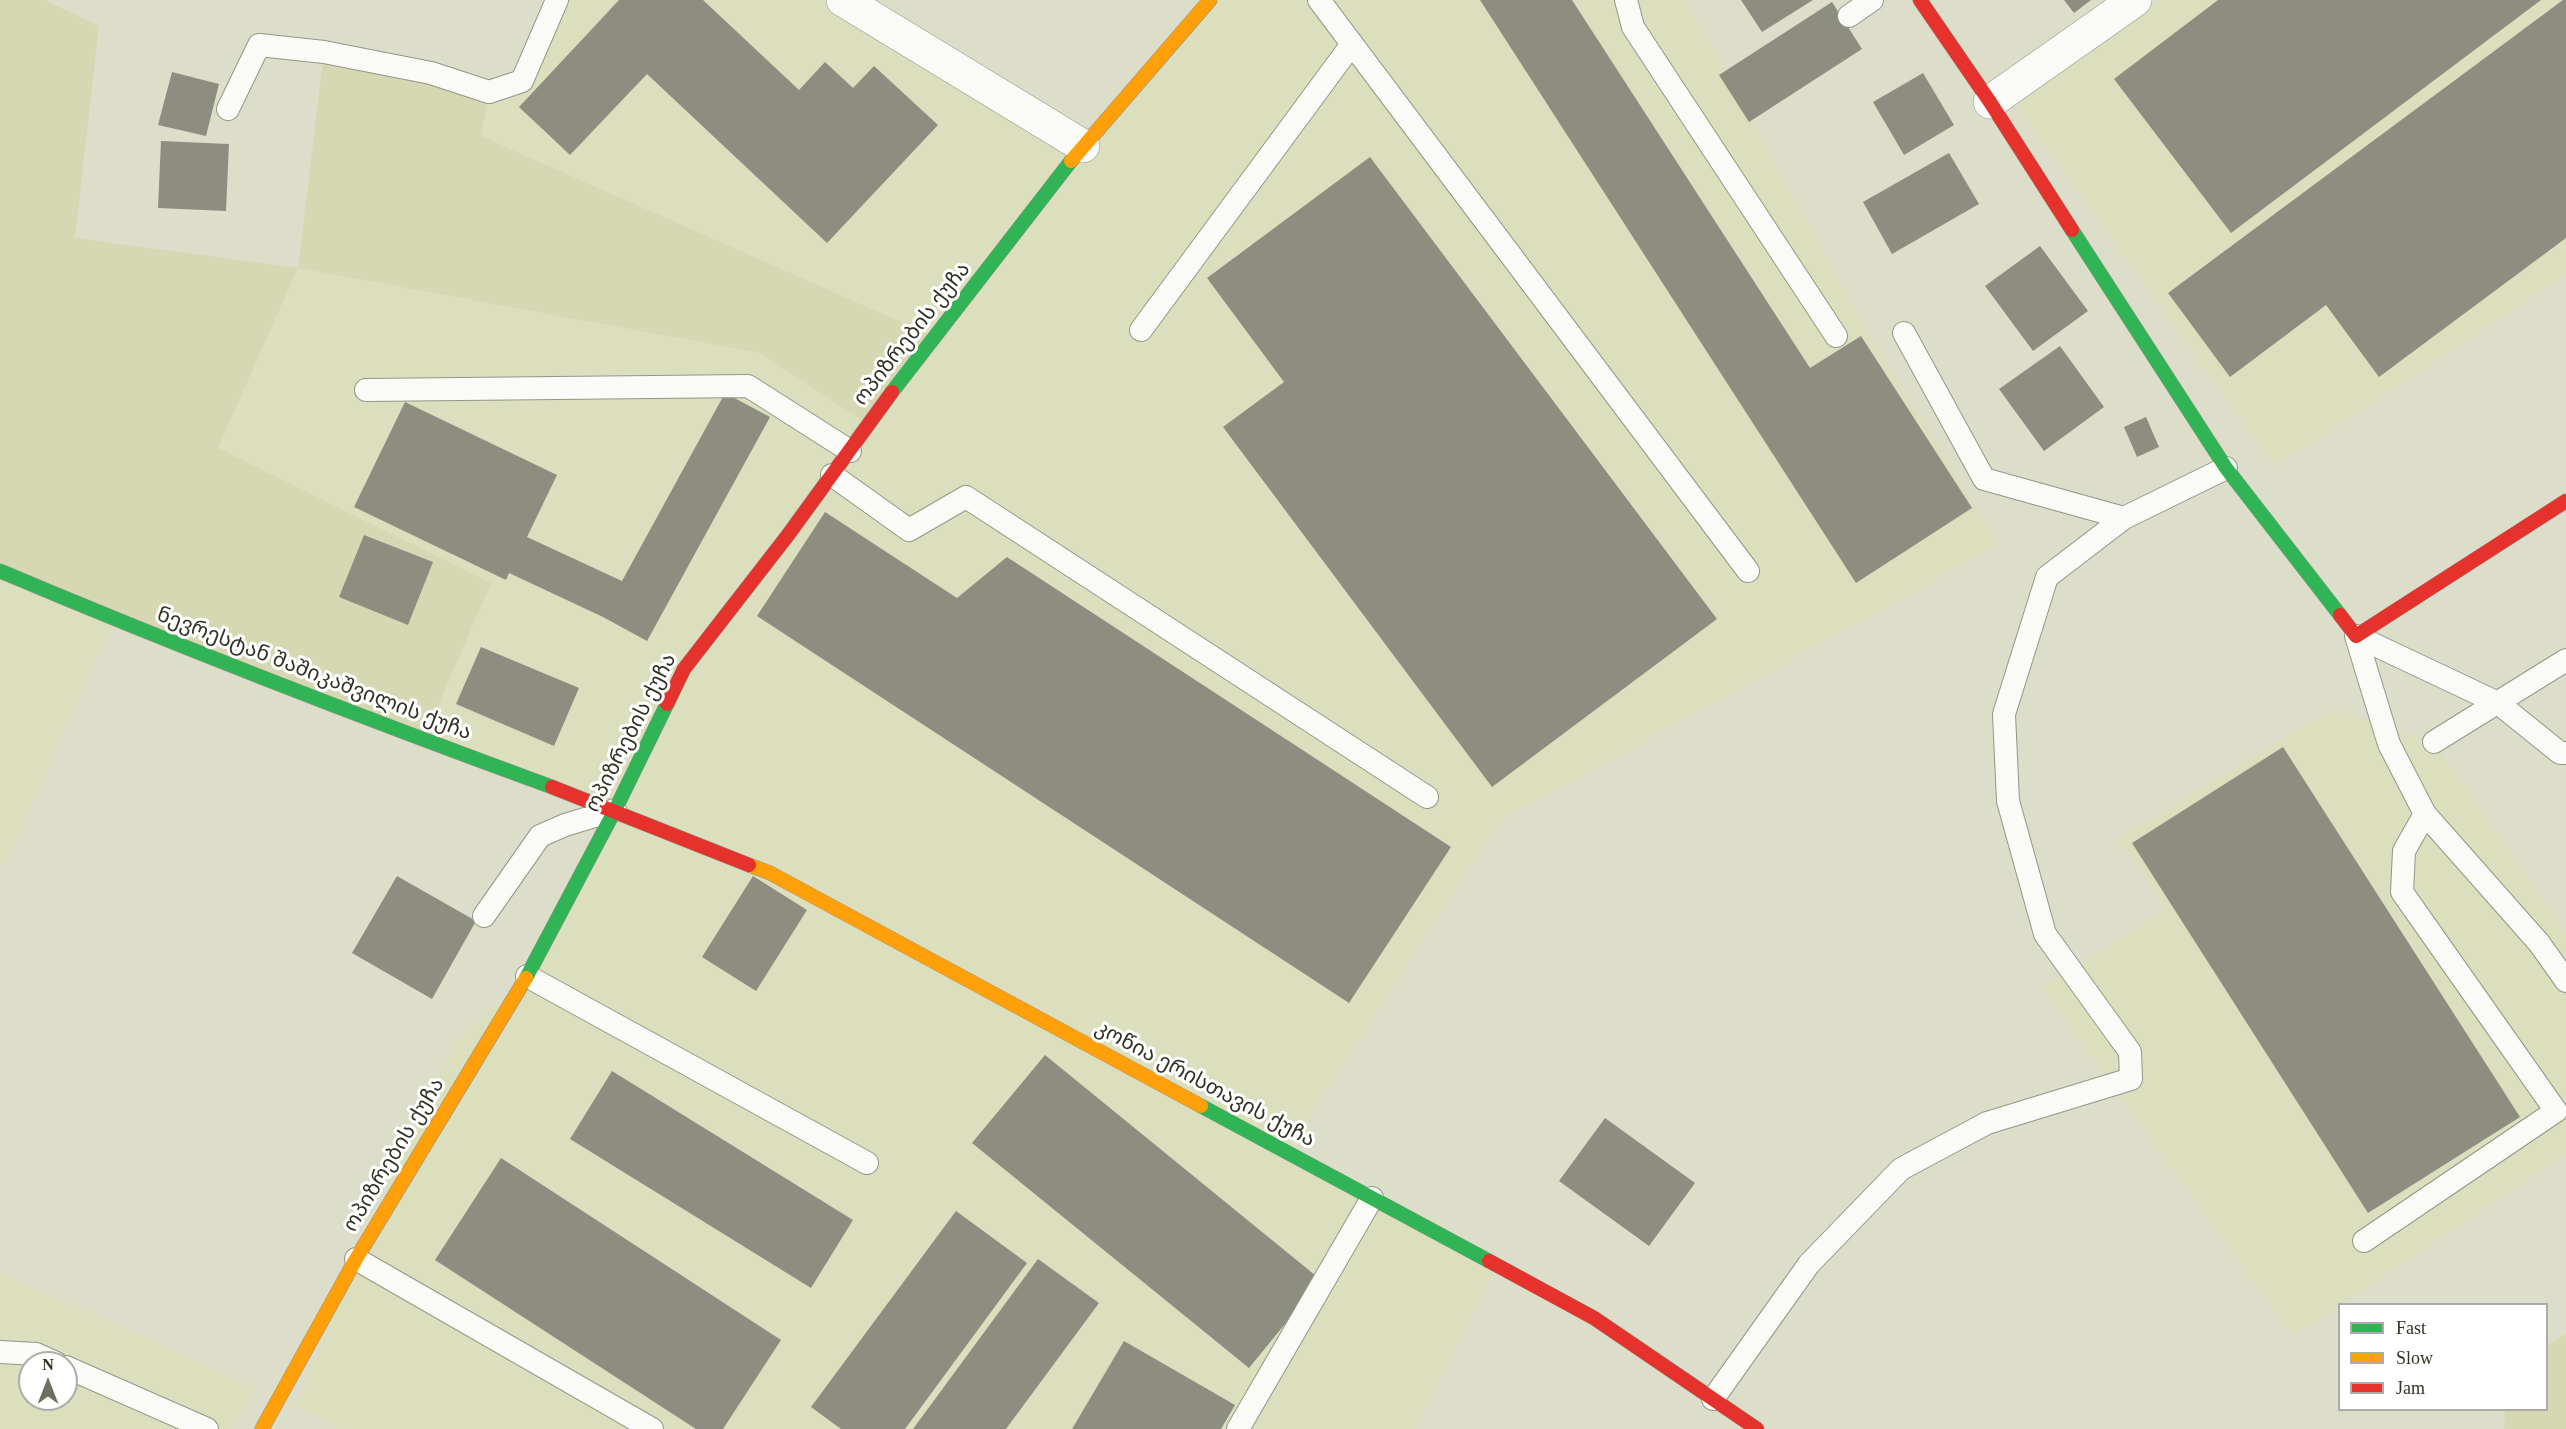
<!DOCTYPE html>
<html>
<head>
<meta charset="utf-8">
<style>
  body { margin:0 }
  #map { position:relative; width:2566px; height:1429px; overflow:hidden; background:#dcdeca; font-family:Georgia,serif }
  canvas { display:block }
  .legend { position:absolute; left:2338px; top:1303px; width:210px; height:108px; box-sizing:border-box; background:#fff; border:2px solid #adada8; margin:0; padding:8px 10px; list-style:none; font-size:18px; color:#323325 }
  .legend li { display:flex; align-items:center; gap:12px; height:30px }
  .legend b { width:30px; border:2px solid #adada8 }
  .north { position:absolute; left:18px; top:1351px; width:60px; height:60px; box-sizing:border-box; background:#fff; border:2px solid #adada8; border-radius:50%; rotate:0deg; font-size:16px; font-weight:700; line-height:24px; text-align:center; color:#323325 }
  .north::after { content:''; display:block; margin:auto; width:21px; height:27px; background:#6e6f5f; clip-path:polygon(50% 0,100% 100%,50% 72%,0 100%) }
</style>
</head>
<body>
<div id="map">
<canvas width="2566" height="1429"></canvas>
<ul class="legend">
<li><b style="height:8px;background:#30b455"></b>Fast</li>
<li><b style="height:8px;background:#ff9f0a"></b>Slow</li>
<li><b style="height:8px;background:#e5322d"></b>Jam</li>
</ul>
<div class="north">N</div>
</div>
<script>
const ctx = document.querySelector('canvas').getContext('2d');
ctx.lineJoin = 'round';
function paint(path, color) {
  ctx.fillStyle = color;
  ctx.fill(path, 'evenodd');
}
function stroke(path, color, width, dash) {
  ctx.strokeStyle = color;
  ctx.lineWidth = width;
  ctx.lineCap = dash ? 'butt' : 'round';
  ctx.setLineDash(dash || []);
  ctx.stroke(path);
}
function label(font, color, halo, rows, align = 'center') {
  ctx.font = font + ' Georgia,"Noto Sans Georgian",serif';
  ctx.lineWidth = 6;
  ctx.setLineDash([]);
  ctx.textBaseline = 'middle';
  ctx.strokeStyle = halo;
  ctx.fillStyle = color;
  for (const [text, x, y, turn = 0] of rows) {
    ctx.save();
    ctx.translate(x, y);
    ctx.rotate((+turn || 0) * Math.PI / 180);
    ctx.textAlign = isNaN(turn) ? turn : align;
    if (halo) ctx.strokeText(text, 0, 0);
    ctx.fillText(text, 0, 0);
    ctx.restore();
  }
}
paint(new Path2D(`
  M 557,0 L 843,0 L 1083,146 L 1210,0 L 1686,0 L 1862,322 L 1999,545 L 1499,822 L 1287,1152 L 1497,1266 L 1414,1429 L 339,1429 L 296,1406 L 356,1259 L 453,1045 L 527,976 L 615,810 L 423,740 L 218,448 L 298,268 L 760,353 L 868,425 L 935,337 L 481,136 L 489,92 L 522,81 Z
  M 2161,0 L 2566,0 L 2566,275 L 2275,467 L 2015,103 Z
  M 0,571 L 114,619 L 5,865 L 0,863 Z
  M 2333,709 L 2434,742 L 2566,932 L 2566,1154 L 2293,1337 L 2043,988 L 2167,909 L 2118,839 Z
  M 0,1272 L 257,1388 L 232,1429 L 0,1429 ZM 30,1363 L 66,1363 L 66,1399 L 30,1399 Z`), '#dcdfbe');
paint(new Path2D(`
  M 0,0 L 45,0 L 99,26 L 75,238 L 298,268 L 324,52 L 489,92 L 481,136 L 935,337 L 869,425 L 760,353 L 298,268 L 218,448 L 491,583 L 423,740 L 0,571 Z
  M 2566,1334 L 2566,1429 L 2504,1429 L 2505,1410 L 2546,1410 L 2547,1345 Z`), '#d6d8b3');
paint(new Path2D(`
  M 619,0 L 703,0 L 799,90 L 825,62 L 853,88 L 874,66 L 938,125 L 827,243 L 647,74 L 570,155 L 519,107 Z
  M 1480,0 L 1572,0 L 1810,368 L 1861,336 L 1972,508 L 1856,583 Z
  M 1741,0 L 1813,0 L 1762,32 Z
  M 2064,0 L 2091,0 L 2074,13 Z
  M 2218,0 L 2541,0 L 2231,233 L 2114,79 Z
  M 2563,0 L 2566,0 L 2566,238 L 2379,377 L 2326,305 L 2230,377 L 2168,293 Z
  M 1832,2 L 1862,49 L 1749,122 L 1719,75 Z
  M 172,72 L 219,84 L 206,136 L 158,125 Z
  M 1923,73 L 1954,125 L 1904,155 L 1873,102 Z
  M 161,141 L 229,144 L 226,211 L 158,208 Z
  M 1949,153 L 1979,204 L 1892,254 L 1863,202 Z
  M 1370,157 L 1717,619 L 1492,787 L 1223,427 L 1284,382 L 1207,278 Z
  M 2040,246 L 2088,311 L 2033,351 L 1985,286 Z
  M 2060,346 L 2104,407 L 2044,451 L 1999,389 Z
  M 725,393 L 770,417 L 647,641 L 603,617 L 509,573 L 506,580 L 354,507 L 405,402 L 557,475 L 527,537 L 622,581 Z
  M 2146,417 L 2159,447 L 2137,457 L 2124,427 Z
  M 825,512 L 957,598 L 1007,557 L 1451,847 L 1349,1003 L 757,616 Z
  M 364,535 L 433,562 L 408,625 L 339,597 Z
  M 481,647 L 579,688 L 554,746 L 456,704 Z
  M 2283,747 L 2520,1117 L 2368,1213 L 2132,843 Z
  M 397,876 L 476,921 L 432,999 L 352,953 Z
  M 753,876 L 807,910 L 756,991 L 702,957 Z
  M 1045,1055 L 1321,1280 L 1249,1368 L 972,1143 Z
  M 612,1071 L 853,1220 L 811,1288 L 570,1139 Z
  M 1605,1118 L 1695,1183 L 1649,1246 L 1559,1181 Z
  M 501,1158 L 781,1340 L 723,1429 L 696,1429 L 435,1260 Z
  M 956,1211 L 1027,1263 L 905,1429 L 841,1429 L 811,1407 Z
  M 1038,1259 L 1099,1303 L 1006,1429 L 913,1429 Z
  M 1124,1341 L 1235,1405 L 1221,1429 L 1072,1429 Z`), '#8d8e7f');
const lane = new Path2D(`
  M 1319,0 L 1748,571
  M 1626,0 L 1633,27 L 1836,336
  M 1849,16 L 1872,0
  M 228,109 L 259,45 L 324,52 L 431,73 L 489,92 L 522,81 L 557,0
  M 1141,330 L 1352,44
  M 1904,333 L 1984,479 L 2124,518 L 2226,468
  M 366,390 L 748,386 L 850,451
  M 832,475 L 909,530 L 966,497 L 1427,797
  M 2356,636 L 2389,744 L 2425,814 L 2539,943 L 2566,981
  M 2356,636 L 2498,703 L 2560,753 L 2566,753
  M 2434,742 L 2566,660
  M 484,916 L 540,836 L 565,825 L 615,810
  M 527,976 L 867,1163
  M 2364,1241 L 2556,1111 L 2402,892 L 2404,851 L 2425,814
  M 356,1259 L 652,1429
  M 0,1352 L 36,1354 L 56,1363
  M 66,1367 L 207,1429
  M 1713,1399 L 1809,1264 L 1901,1169 L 1987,1123 L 2131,1079 L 2130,1052 L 2045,934 L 2008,801 L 2004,714 L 2047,577 L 2124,518
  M 1238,1429 L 1372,1198`);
const street = new Path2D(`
  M 843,0 L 1083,146
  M 1990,102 L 2135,0`);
const fast = new Path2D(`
  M 2072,230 L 2226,468 L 2340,615
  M 892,392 L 1071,161
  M 0,571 C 182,648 366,719 552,787
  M 526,978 L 615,810 L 667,704
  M 1201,1106 L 1489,1261`);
const slow = new Path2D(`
  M 1071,161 L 1210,0
  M 749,865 L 770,873 L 1201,1106
  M 262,1429 L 356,1259 L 526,978`);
const jam = new Path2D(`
  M 1920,0 L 1990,102 L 2072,230
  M 2340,615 L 2356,636 L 2566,501
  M 667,704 L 684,669 L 788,535 L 892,392
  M 552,787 L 749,865
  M 1489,1261 L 1594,1318 L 1757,1429`);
stroke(lane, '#949687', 24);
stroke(street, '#949687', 34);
stroke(fast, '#949687', 15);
stroke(slow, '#949687', 15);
stroke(jam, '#949687', 15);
stroke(lane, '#fafaf7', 22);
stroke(street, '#fafaf7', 33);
stroke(fast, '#30b455', 14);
stroke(slow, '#ff9f0a', 14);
stroke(jam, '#e5322d', 14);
label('21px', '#323325', '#fff', [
  ["ოპიზრების ქუჩა",912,334,-52],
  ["ნევრესტან შაშიკაშვილის ქუჩა",314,674,21],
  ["ოპიზრების ქუჩა",631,733,-63],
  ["კოწია ერისთავის ქუჩა",1205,1084,28],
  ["ოპიზრების ქუჩა",394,1155,-59]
]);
</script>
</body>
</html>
